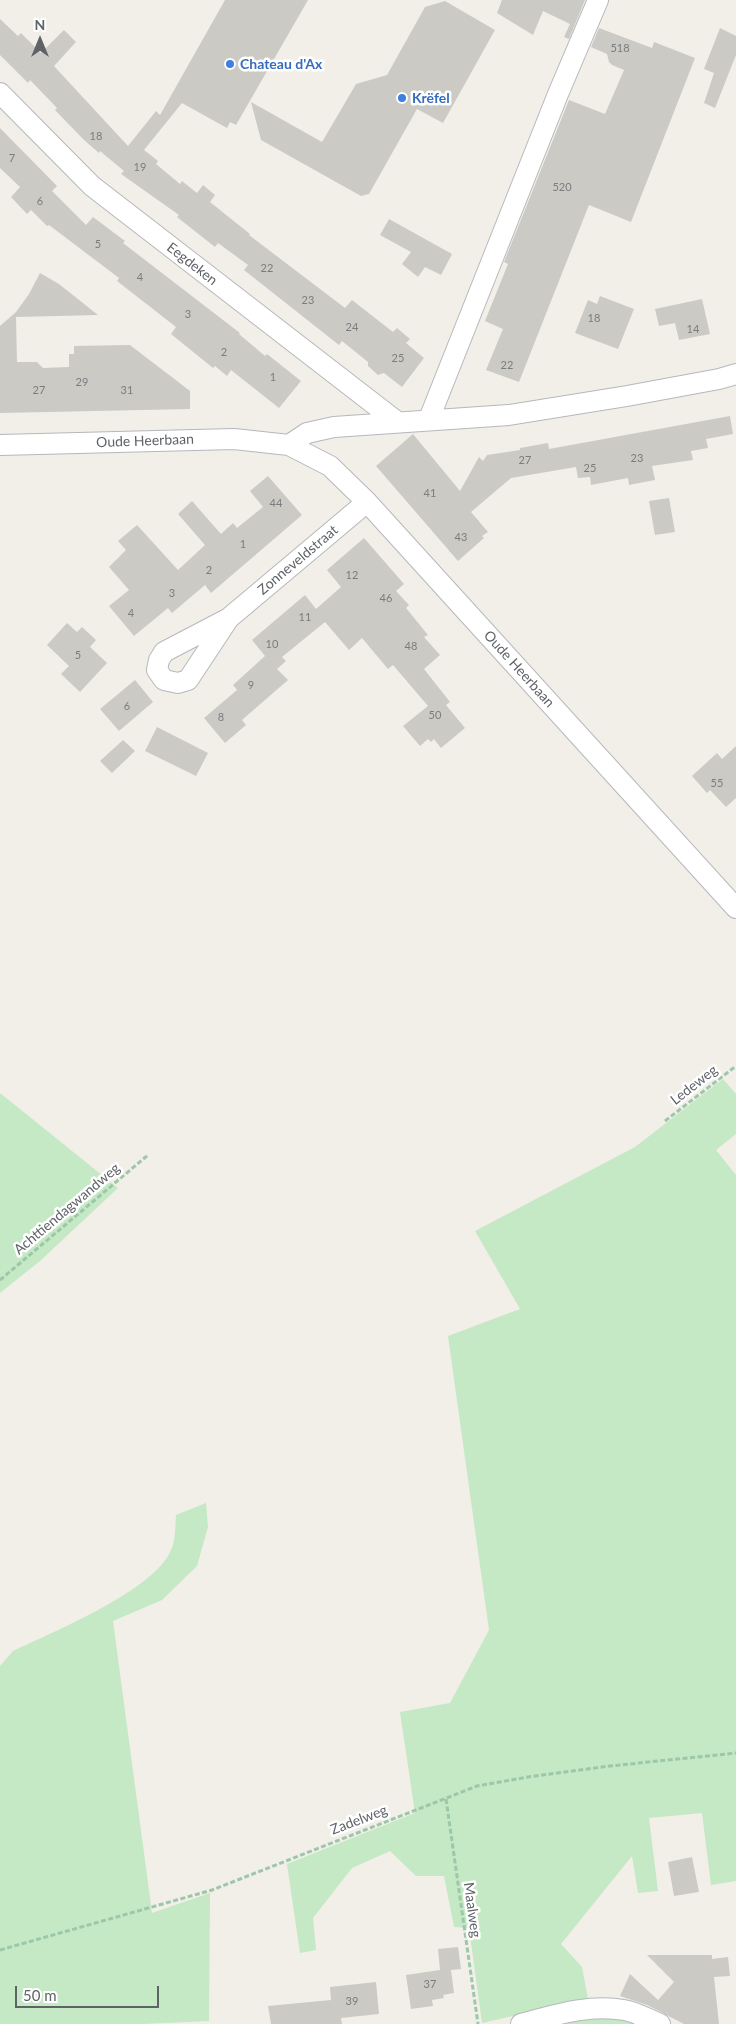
<!DOCTYPE html>
<html>
<head>
<meta charset="utf-8">
<style>
  body { margin:0 }
  #map { position:relative; width:736px; height:2024px; overflow:hidden; background:#f1efe8; font-family:Lato,sans-serif }
  canvas { display:block }
  .north { position:absolute; left:15px; top:15px; width:50px; height:50px; -webkit-text-stroke:4px #fff; paint-order:stroke; rotate:0deg; font-size:14px; font-weight:700; line-height:20px; text-align:center; color:#5f6368 }
  .north::after { content:''; display:block; margin:auto; width:18px; height:22px; background:#5f6368; clip-path:polygon(50% 0,100% 100%,50% 72%,0 100%) }
  .scale { position:absolute; left:15px; top:1986px; width:144px; height:22px; box-sizing:border-box; border:2px solid #5f6368; border-top:0; padding-left:6px; font-size:15px; line-height:18px; white-space:nowrap; color:#5f6368; -webkit-text-stroke:4px #fff; paint-order:stroke }
</style>
</head>
<body>
<div id="map">
<canvas width="736" height="2024"></canvas>
<div class="north">N</div>
<div class="scale">50 m</div>
</div>
<script>
const ctx = document.querySelector('canvas').getContext('2d');
ctx.lineJoin = 'round';
function paint(path, color) {
  ctx.fillStyle = color;
  ctx.fill(path, 'evenodd');
}
function stroke(path, color, width, dash) {
  ctx.strokeStyle = color;
  ctx.lineWidth = width;
  ctx.lineCap = dash ? 'butt' : 'round';
  ctx.setLineDash(dash || []);
  ctx.stroke(path);
}
function label(font, color, halo, rows, align = 'center') {
  ctx.font = font + ' Lato,sans-serif';
  ctx.lineWidth = 5;
  ctx.setLineDash([]);
  ctx.textBaseline = 'middle';
  ctx.strokeStyle = halo;
  ctx.fillStyle = color;
  for (const [text, x, y, turn = 0] of rows) {
    ctx.save();
    ctx.translate(x, y);
    ctx.rotate((+turn || 0) * Math.PI / 180);
    ctx.textAlign = isNaN(turn) ? turn : align;
    if (halo) ctx.strokeText(text, 0, 0);
    ctx.fillText(text, 0, 0);
    ctx.restore();
  }
}
paint(new Path2D(`
  M 723,1079 L 736,1094 L 736,1134 L 716,1150 L 736,1175 L 736,1881 L 711,1885 L 702,1813 L 649,1818 L 658,1891 L 638,1893 L 632,1856 L 561,1944 L 582,1967 L 588,1999 L 482,2023 L 469,1928 L 454,1927 L 444,1876 L 416,1876 L 390,1851 L 352,1868 L 313,1918 L 316,1950 L 300,1953 L 287,1864 L 415,1813 L 400,1712 L 450,1703 L 489,1630 L 448,1336 L 520,1309 L 475,1231 L 635,1147 Z
  M 0,1093 L 118,1188 L 40,1261 L 0,1293 Z
  M 206,1503 L 208,1527 L 197,1566 L 162,1600 L 113,1621 L 152,1913 L 210,1893 L 209,2021 L 142,2024 L 0,2024 L 0,1666 L 13,1651 C 53,1632 145,1594 168,1556 C 176,1544 175,1529 176,1515 Z
  M 611,2016 L 637,2024 L 565,2024 L 585,2018 Z`), '#c5e8c5');
paint(new Path2D(`
  M 225,0 L 308,0 L 236,125 L 230,122 L 227,128 L 182,103 L 144,150 L 158,161 L 156,164 L 180,184 L 182,181 L 197,193 L 203,185 L 215,195 L 210,202 L 250,234 L 249,235 L 345,308 L 352,300 L 393,332 L 397,328 L 410,339 L 406,343 L 424,358 L 402,387 L 384,373 L 378,375 L 368,366 L 368,362 L 342,341 L 339,345 L 244,270 L 248,265 L 218,243 L 215,247 L 177,217 L 179,215 L 121,174 L 124,171 L 100,151 L 99,153 L 84,140 L 55,110 L 57,108 L 30,80 L 28,83 L 0,55 L 0,19 L 18,36 L 21,33 L 41,53 L 64,30 L 76,42 L 54,66 L 128,146 L 156,111 L 160,115 Z
  M 502,0 L 585,0 L 569,39 L 564,37 L 570,24 L 543,11 L 533,35 L 497,13 Z
  M 445,1 L 495,30 L 443,123 L 417,109 L 369,194 L 361,196 L 261,140 L 251,102 L 322,142 L 356,84 L 387,75 L 425,7 Z
  M 599,28 L 652,48 L 654,42 L 695,58 L 631,222 L 589,205 L 519,382 L 486,370 L 503,329 L 485,321 L 508,264 L 504,262 L 569,100 L 605,114 L 624,70 L 612,65 L 609,62 L 607,54 L 591,47 Z
  M 720,28 L 736,36 L 736,55 L 715,108 L 704,103 L 714,73 L 704,69 Z
  M 0,128 L 57,186 L 52,191 L 86,225 L 93,217 L 125,241 L 123,243 L 240,333 L 239,334 L 265,356 L 267,354 L 301,381 L 279,408 L 231,370 L 227,376 L 215,366 L 213,368 L 171,334 L 176,327 L 117,281 L 119,278 L 49,225 L 47,226 L 31,210 L 27,214 L 11,197 L 20,187 L 0,168 Z
  M 389,219 L 452,254 L 441,275 L 425,267 L 418,277 L 402,264 L 411,252 L 380,235 Z
  M 40,273 L 59,284 L 98,315 L 16,317 L 17,362 L 37,362 L 43,368 L 69,367 L 69,354 L 74,354 L 74,346 L 130,345 L 190,391 L 190,409 L 0,413 L 0,326 L 16,312 L 29,294 Z
  M 600,296 L 634,309 L 618,349 L 575,333 L 588,300 L 597,304 Z
  M 702,299 L 710,334 L 679,340 L 675,323 L 659,326 L 655,309 Z
  M 730,416 L 733,434 L 706,439 L 708,448 L 691,451 L 693,460 L 652,466 L 655,480 L 629,485 L 628,478 L 591,485 L 590,477 L 578,478 L 576,467 L 511,478 L 471,512 L 488,532 L 482,536 L 484,538 L 458,561 L 376,466 L 413,434 L 460,491 L 479,457 L 483,461 L 487,455 L 520,450 L 520,448 L 548,443 L 549,449 Z
  M 268,476 L 302,515 L 211,593 L 205,585 L 172,613 L 168,608 L 134,636 L 109,606 L 129,590 L 109,567 L 126,550 L 118,541 L 137,525 L 178,570 L 205,545 L 178,514 L 192,501 L 221,534 L 233,523 L 237,528 L 263,507 L 250,491 Z
  M 669,498 L 675,532 L 655,535 L 649,501 Z
  M 364,538 L 404,584 L 396,591 L 409,605 L 406,608 L 428,635 L 424,637 L 440,655 L 424,669 L 450,702 L 446,705 L 465,728 L 441,748 L 434,739 L 431,742 L 428,739 L 420,746 L 403,726 L 428,706 L 393,665 L 388,669 L 362,638 L 349,650 L 325,622 L 282,657 L 286,661 L 277,669 L 288,680 L 242,720 L 246,725 L 225,743 L 204,718 L 237,690 L 233,685 L 265,656 L 252,640 L 305,595 L 316,609 L 341,587 L 327,570 Z
  M 67,623 L 77,632 L 82,627 L 96,640 L 90,647 L 107,663 L 80,692 L 61,674 L 69,666 L 47,645 Z
  M 135,680 L 153,702 L 119,731 L 100,709 Z
  M 157,727 L 208,753 L 196,776 L 145,751 Z
  M 123,740 L 135,751 L 112,773 L 100,761 Z
  M 736,746 L 736,798 L 726,807 L 710,790 L 707,793 L 692,776 L 717,753 L 722,759 Z
  M 692,1857 L 699,1892 L 674,1896 L 668,1862 Z
  M 458,1947 L 461,1969 L 451,1970 L 454,1993 L 443,1995 L 444,1998 L 432,2000 L 433,2006 L 411,2009 L 406,1975 L 440,1970 L 438,1949 Z
  M 647,1955 L 712,1955 L 712,1959 L 728,1957 L 730,1976 L 714,1977 L 719,2024 L 684,2024 L 647,2005 L 620,1996 L 630,1974 L 658,2000 L 674,1982 Z
  M 376,1982 L 379,2014 L 341,2018 L 342,2024 L 271,2024 L 268,2006 L 331,2000 L 330,1987 Z`), '#cccac5');
const street = new Path2D(`
  M 0,93 L 92,186 L 396,421
  M 429,419 L 558,94 L 598,0
  M 0,445 L 234,439 L 289,445 L 330,466 L 367,502 L 736,908
  M 289,445 L 307,433 L 334,427 L 509,415 L 627,396 L 719,379 L 736,374
  M 229,618 L 164,652 L 159,660 L 157,670 L 164,680 L 178,683 L 188,680 L 229,618 L 367,502
  M 521,2024 C 555,2015 588,2004 624,2010 C 636,2012 648,2019 660,2024`);
stroke(street, '#b5b8bc', 22);
stroke(new Path2D(`
  M 665,1121 L 736,1066
  M 0,1280 L 148,1155
  M 446,1799 L 478,2024
  M 0,1950 L 212,1890 L 477,1786 L 528,1777 L 610,1766 L 736,1753`), '#9cc7a9', 3, [5, 2.5]);
stroke(street, '#fff', 20);
for (const [x, y, r, color] of [
  [230,64,5,"#3f7fe0"],
  [402,98,5,"#3f7fe0"]
]) {
  const dot = new Path2D();
  dot.arc(x, y, r, 0, 2 * Math.PI);
  ctx.fillStyle = color;
  ctx.fill(dot);
  stroke(dot, '#fff', 2);
}
label('11px', '#7a7d7f', null, [
  ["518",620,48],
  ["18",96,136],
  ["7",12,158],
  ["19",140,167],
  ["520",562,187],
  ["6",40,201],
  ["5",98,244],
  ["22",267,268],
  ["4",140,277],
  ["23",308,300],
  ["3",188,314],
  ["18",594,318],
  ["24",352,327],
  ["14",693,329],
  ["2",224,352],
  ["25",398,358],
  ["22",507,365],
  ["1",273,377],
  ["29",82,382],
  ["27",39,390],
  ["31",127,390],
  ["23",637,458],
  ["27",525,460],
  ["25",590,468],
  ["41",430,493],
  ["44",276,503],
  ["43",461,537],
  ["1",243,544],
  ["2",209,570],
  ["12",352,575],
  ["3",172,593],
  ["46",386,598],
  ["4",131,613],
  ["11",305,617],
  ["10",272,644],
  ["48",411,646],
  ["5",78,655],
  ["9",251,685],
  ["6",127,706],
  ["50",435,715],
  ["8",221,717],
  ["55",717,783],
  ["37",430,1984],
  ["39",352,2001]
]);
label('bold 14px', '#366cbe', '#fff', [
  ["Chateau d'Ax",240,64],
  ["Krëfel",412,98]
], 'left');
label('14px', '#5f6368', '#fff', [
  ["Eegdeken",192,264,38],
  ["Oude Heerbaan",145,441,-2],
  ["Zonneveldstraat",298,560,-40],
  ["Oude Heerbaan",519,669,48],
  ["Ledeweg",694,1085,-38],
  ["Achttiendagwandweg",67,1209,-40],
  ["Zadelweg",359,1820,-21],
  ["Maalweg",472,1910,82]
]);
</script>
</body>
</html>
